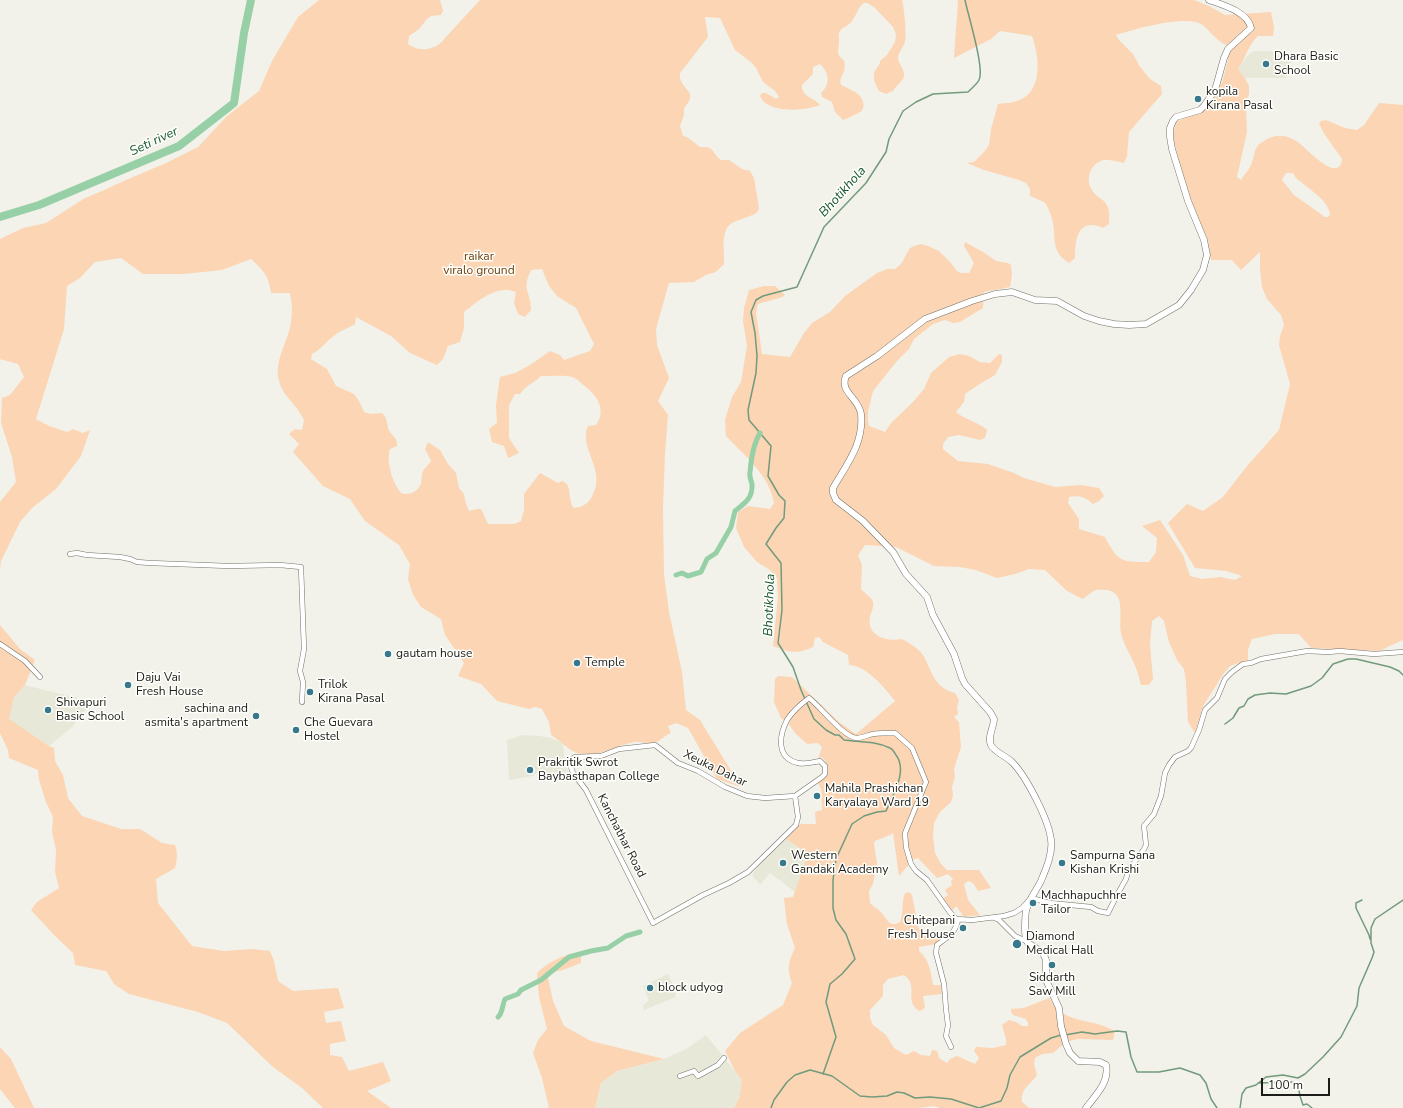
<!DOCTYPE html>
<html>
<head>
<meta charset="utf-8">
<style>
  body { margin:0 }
  #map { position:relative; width:1403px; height:1108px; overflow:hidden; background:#f2f2ea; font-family:"Nunito Sans",sans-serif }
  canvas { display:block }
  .scale { position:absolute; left:1261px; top:1078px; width:69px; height:18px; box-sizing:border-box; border:2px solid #1b1b19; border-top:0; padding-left:5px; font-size:12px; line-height:14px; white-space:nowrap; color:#1b1b19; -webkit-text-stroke:3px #fffffc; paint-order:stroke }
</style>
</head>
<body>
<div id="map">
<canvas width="1403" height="1108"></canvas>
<div class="scale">100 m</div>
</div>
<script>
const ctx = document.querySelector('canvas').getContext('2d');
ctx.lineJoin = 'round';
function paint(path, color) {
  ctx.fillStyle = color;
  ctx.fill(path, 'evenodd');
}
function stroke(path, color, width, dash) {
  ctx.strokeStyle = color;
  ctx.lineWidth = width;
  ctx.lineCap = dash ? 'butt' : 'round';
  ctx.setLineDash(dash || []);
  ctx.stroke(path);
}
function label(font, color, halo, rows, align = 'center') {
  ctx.font = font + ' "Nunito Sans",sans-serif';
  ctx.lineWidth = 3;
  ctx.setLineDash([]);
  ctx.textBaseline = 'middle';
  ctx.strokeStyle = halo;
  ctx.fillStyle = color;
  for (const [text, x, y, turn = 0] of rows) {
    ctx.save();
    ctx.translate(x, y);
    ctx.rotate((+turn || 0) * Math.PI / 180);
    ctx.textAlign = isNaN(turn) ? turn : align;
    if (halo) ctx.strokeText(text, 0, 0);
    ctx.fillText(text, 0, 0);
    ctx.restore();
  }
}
paint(new Path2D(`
  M 1254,51 L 1272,51 L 1291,61 L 1286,78 L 1245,78 L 1238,69 L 1247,56 Z
  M 25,685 L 49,691 L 92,701 L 73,726 L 49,746 L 8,719 L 14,697 Z
  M 523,735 L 540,736 L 551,738 L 563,743 L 565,765 L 568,772 L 534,774 L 533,776 L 509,780 L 507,740 Z
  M 785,838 L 808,854 L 795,892 L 770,873 L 760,885 L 752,875 L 763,860 Z
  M 668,974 L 673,985 L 676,997 L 644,1010 L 643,1005 L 649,1001 L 643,986 Z
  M 706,1035 L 742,1080 L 740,1096 L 734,1108 L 595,1108 L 601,1083 L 617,1071 L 664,1059 L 686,1049 Z`), '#e8e8d9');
paint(new Path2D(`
  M 319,0 L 440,0 L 443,11 L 441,15 L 431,16 L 427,19 L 419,29 L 409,36 L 408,44 C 420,53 437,50 445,38 L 480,0 L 902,0 C 904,7 907,35 905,41 C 904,47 898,52 898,58 C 898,64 905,69 904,76 C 903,82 896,85 893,91 L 886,94 L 879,91 C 876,85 871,77 876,69 C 878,66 880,65 880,61 L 887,55 L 895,42 L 896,34 L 893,27 L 874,7 L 867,3 L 864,3 C 857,8 857,15 852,21 C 849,26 842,27 840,31 C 838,34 839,37 839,41 C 839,50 835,54 844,60 C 845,63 845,68 844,71 C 842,77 839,78 841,85 C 847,88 855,91 860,96 C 862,98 862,99 863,102 C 865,110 861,112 854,115 C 850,117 847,119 843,120 L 835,112 L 832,102 L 822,97 L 821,93 C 831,84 829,72 820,64 L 813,67 L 813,74 L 802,85 C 802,98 814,97 820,105 C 806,111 767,114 760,96 L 762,93 L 766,93 L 776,99 L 779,97 L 775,91 L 763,82 L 756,68 L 751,62 L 735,50 L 720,18 L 705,17 L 708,37 L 680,73 C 678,90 701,90 684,108 L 684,115 L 680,126 L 683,136 L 687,137 L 700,147 C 715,146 711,152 721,160 L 729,160 L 742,169 L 750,171 L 754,178 L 759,208 L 758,211 L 755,214 C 748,217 741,219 734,222 C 719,229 725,250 724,264 L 716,272 L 706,275 L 694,282 L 669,283 L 656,329 L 657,345 L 669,378 L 658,401 L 668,415 L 665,454 L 663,508 L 664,575 L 669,612 L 682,672 L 686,710 L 700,720 L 741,787 L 717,779 L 688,728 L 676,723 L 668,726 L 671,733 C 664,735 661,742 653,743 C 647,744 640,741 634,742 C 618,745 592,760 577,753 C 569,750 559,740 551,735 L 549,722 L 542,709 L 535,707 L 529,709 L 497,701 L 481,684 L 458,676 L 464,663 L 445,635 L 441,619 L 421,607 L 413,595 L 408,579 L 410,564 L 399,545 L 365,521 L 350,499 L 323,486 L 293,452 L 299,444 L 289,434 L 295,429 L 302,430 L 304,420 C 301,415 298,409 294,405 C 288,397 282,392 279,381 C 274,362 286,345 290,327 C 293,315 292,305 290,293 L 271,293 C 269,276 263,270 251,259 L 222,270 L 184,274 L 143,274 L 121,258 L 95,262 L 80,278 L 67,286 L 64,329 L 36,419 L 49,426 L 67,432 L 73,429 L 83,433 L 90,430 L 81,456 L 56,489 L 32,508 L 20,522 L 1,561 L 0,569 L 0,502 L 16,482 L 12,457 L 1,423 L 2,398 L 10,395 L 24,377 L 18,364 L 0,359 L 0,239 L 23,228 L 46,223 L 85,198 L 102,191 L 126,180 L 166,163 L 198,147 L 227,116 L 259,91 L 272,61 L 298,17 ZM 542,269 L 549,286 L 557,296 L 576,308 L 594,344 L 590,351 L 564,360 L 560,355 L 550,351 L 530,365 L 515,373 L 500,377 L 496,405 L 497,423 L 489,429 L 492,442 L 504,446 L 508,458 L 519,453 L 509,438 L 509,405 L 515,394 L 520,394 C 526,385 534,383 541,376 C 549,376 566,375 572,377 C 576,378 579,381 582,384 C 595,393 608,409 596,425 L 588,426 C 579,444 600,465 596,485 C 596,488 594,491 593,494 C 590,503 583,507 574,508 C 567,500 573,484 562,481 L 558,483 L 540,473 L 524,494 L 524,510 L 521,521 L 514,524 L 488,524 L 481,509 L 477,509 L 469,511 L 466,504 L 464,494 L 459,488 L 456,473 L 448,464 L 440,450 L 428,442 L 425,449 L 431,461 C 429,465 425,467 423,471 C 421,475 422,479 421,483 C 419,492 408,496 401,493 C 392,482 386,461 390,449 L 397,446 C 398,437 390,435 388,428 C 387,422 387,418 382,413 L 371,414 L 364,412 L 359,401 L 354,394 L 336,386 L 327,369 L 311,359 L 312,354 C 322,349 326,341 335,335 C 341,330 349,328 355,324 L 356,317 L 391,336 L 410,353 L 437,365 L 443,359 L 448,346 L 460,342 L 464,328 L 464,312 C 478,301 497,284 516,292 L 514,303 L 518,314 L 525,317 L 531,310 C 531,291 521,291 531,270 Z
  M 957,0 L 1194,0 L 1209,6 L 1225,15 L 1271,12 L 1274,27 L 1273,36 L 1258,36 C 1248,45 1246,58 1238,69 L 1245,78 L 1249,86 L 1249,94 L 1246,102 L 1246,109 L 1247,132 L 1237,177 L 1241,180 C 1244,175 1249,170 1251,165 C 1256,154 1252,148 1264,141 C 1271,136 1281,134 1290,138 C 1293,139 1296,141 1298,142 C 1306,148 1339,185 1342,159 L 1323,132 L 1319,123 L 1321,121 L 1326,120 L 1345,128 L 1357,130 L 1364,125 L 1379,103 L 1403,105 L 1403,640 L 1379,651 L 1311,648 L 1299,634 L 1275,634 L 1252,639 L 1248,650 L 1248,660 L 1230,666 L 1224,673 L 1203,706 L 1195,733 L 1188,722 L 1186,682 L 1184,669 L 1177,660 L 1169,642 L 1164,621 L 1159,616 L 1152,621 L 1150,645 L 1153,679 L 1149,685 L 1141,685 C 1139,677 1137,669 1133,661 C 1129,652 1123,643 1121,633 C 1118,619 1127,593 1107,590 C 1095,588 1093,591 1083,599 L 1067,591 L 1045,570 L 1029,569 L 1015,574 L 997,578 L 976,570 L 960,567 L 934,566 L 896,547 L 865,545 L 858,555 L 862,565 L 861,589 C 864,593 872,597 873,602 C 874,608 871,612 870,617 C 866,636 887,642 902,639 C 909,643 917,647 922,654 C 925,657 926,661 928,665 C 934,679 939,689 955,693 L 959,700 L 957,707 L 958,714 L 954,717 L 959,722 L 961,747 L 954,769 L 955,777 L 952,787 L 953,795 L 951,802 L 940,812 L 934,823 L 933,837 L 935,853 L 941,864 L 947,870 L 979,870 L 991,888 L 978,891 L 973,883 L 968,881 L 964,884 L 968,900 L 980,915 L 964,917 L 956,906 L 952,911 L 942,899 L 948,895 L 945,890 L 952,885 L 951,881 L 953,879 L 948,874 L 937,878 L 918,858 L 912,860 L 911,852 L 905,851 L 909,864 L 899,876 L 893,833 L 890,835 L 875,841 L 874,844 L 877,863 L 873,884 L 869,891 L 870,903 C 873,906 876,908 880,911 C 887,917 888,929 900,922 C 904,912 901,903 905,893 L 909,892 L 912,895 L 918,926 L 920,931 L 927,932 L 940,940 L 936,944 L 919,947 L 919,951 C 929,959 931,973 933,985 L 941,985 L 942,994 L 923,996 L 925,1007 L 922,1010 L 919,1011 C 903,1000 920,987 904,975 L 888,979 L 883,985 L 883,996 L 870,1010 L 870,1018 L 873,1025 L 886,1035 L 894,1048 L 906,1055 L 914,1051 L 921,1055 L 930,1056 L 932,1050 L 937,1051 L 939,1058 L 947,1063 L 950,1059 L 957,1056 L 975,1064 L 979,1058 L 974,1051 L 976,1047 L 993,1048 L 1006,1045 L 1006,1039 L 1002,1025 L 1009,1020 L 1016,1022 L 1022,1026 L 1028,1026 L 1028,1023 L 1026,1019 L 1013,1015 L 1011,1012 L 1011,1009 L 1024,1008 L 1049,998 C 1065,1026 1091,1017 1115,1031 L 1113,1040 L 1078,1039 L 1066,1042 L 1053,1053 L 1042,1054 L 1035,1058 L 1034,1064 L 1037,1075 C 1031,1084 1020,1089 1022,1102 L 1029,1108 L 940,1108 L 934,1106 L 918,1108 L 734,1108 L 740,1096 L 742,1080 L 735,1071 L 725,1051 L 740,1033 L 783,1005 L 792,983 C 786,968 789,961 795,948 L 787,924 L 784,898 L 793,897 L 808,854 L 785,838 L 800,824 L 816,824 L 815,812 L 822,810 L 821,789 L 818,783 C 828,774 832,768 822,757 L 818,759 L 822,747 L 818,743 L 807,744 L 795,733 L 788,723 L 781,718 L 774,702 L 775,679 L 778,676 L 792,677 L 839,722 L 856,734 L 895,701 C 884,687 867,666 849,665 L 848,655 L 823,642 L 819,637 L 815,638 L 813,647 C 796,655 789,652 773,646 L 778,597 L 777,578 L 770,570 L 757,562 L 744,547 L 736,528 L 738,512 L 748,506 L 770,509 L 774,503 C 770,476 744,455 726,436 L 725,420 L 732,397 L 741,382 L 747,346 L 743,321 L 744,308 L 749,290 L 764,286 L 775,286 L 785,295 C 781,299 765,301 758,304 L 756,312 L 762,354 L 790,357 L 804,333 L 812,323 L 830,312 L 845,296 L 877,273 L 887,269 L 895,269 L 901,264 L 910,248 L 914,246 L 921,244 L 928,246 L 939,251 L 950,262 L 957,271 L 961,273 L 969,273 L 974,263 L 964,246 L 965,242 L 983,252 L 996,261 L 1008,263 L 1011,265 L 1012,275 L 1010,287 L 984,292 L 983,308 L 960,322 L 953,323 L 945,320 L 933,324 L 914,339 L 909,349 L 897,361 L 873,391 L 868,412 L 868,421 L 869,426 L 885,432 L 891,423 L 912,403 L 924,389 L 931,373 L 949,357 L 960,354 L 969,356 L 980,362 L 990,363 L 999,354 L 1002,355 L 1002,362 L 995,375 L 978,385 L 965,394 L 964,402 L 956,412 C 965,420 979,422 987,430 L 985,438 L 980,440 L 959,435 L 948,437 L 943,444 L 943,449 L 958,461 L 988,464 L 1014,473 L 1024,478 L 1055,487 L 1081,485 L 1099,488 L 1104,496 L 1099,501 L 1093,504 C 1085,497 1079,495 1069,497 L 1068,503 L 1079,519 L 1079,529 L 1105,537 C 1118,562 1121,562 1149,562 L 1156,552 L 1157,538 L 1142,526 L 1160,520 L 1183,555 L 1190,576 L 1202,579 L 1220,577 L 1235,580 L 1242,576 L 1226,571 L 1195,568 L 1168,523 L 1187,504 L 1203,511 L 1223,497 L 1247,466 L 1279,430 L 1290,384 L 1279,345 L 1280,336 L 1284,325 L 1281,315 L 1267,299 L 1262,287 L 1260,269 L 1260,252 L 1241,270 L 1232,260 L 1211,260 L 1208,240 L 1195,212 L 1180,167 L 1173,136 L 1176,122 L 1189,116 L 1202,112 L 1222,83 L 1228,60 L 1227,46 C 1223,43 1219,41 1215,37 C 1209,32 1206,26 1199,23 C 1180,16 1135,29 1116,35 L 1119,40 L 1133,54 L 1140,67 L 1150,79 L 1161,86 L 1162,94 L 1129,132 L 1127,156 L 1124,163 C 1118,162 1110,159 1103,160 C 1090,164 1085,179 1092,190 C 1096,198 1106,199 1108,208 C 1110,213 1109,219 1109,224 L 1103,228 C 1078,217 1075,239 1075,258 L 1069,263 C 1047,249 1059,234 1050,213 C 1049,210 1047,205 1044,202 C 1040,200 1034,198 1030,196 L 1030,189 L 1026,183 L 1019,180 L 984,170 L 967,163 L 974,162 L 985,151 L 989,145 L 991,129 L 998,104 C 1006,103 1015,103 1022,99 C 1043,88 1039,55 1032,36 L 1000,31 L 991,39 L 954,58 L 958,1 ZM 1286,173 L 1293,173 L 1296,178 C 1306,187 1330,201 1330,215 L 1328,217 L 1325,217 L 1294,195 L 1282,180 Z
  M 0,625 L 20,649 L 35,660 L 25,685 L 14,697 L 9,719 L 49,746 L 54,748 L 55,761 L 63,775 L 68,798 L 82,816 L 121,829 L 140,829 L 162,843 L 175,845 C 178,853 177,860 175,868 L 156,879 L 158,903 L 192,946 L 224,951 L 253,949 L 270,951 L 274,961 L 278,981 L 293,991 L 338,988 L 344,1008 L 324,1012 L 326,1023 L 341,1021 L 346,1041 L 330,1044 L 330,1055 L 342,1057 L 349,1071 L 383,1062 L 391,1081 L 367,1091 L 391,1108 L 323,1108 L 302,1088 L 273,1067 L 227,1023 L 198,1012 L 129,994 L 114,984 L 106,971 L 75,965 L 73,953 L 54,935 L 31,910 L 37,902 L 59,888 L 55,872 L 56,850 L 52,832 L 53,817 L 46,802 L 39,780 L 38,770 L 9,758 L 8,750 L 0,733 Z
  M 579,952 L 581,955 L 581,963 L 563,970 L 547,973 L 553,1001 L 564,1026 L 591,1041 L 664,1059 L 617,1071 L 601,1083 L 595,1108 L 549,1108 L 542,1078 L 533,1053 L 538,1040 L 547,1029 L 539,997 L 537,973 C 548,962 563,955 579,952 Z
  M 0,1047 L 11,1059 L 34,1108 L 15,1108 L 0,1089 Z`), '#fbd5b4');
stroke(new Path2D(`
  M 1225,724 L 1233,718 L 1239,708 L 1244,706 L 1248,699 L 1255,695 L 1270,693 L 1286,694 L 1311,686 L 1322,678 L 1333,664 L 1348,659 L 1356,659 L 1390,667 L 1399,671 L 1403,675
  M 1362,900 L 1356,903 L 1356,908 L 1369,935 L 1370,939
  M 1065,1035 L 1082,1032 L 1095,1034 L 1117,1031 L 1126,1032 L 1131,1057 L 1137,1072 L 1159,1072 L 1180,1068 L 1200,1075 L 1206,1083 L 1211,1099 L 1217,1108
  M 823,1074 L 836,1037 L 826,1002 L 830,984 L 842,974 L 855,959 L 846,934 L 836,920 L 833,908 L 833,880 L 836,859 L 852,824 L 864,816 L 877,812 L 886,811 C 893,795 908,771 896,755 C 894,752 893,749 890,748 C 876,741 859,742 844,740 L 839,735 L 835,735 L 826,730 L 814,719 L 801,690 L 793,667 L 778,643 L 782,610 L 781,563 L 766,544 L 776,528 L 784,518 L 785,501 L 779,495 L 768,476 L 771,446 L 749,420 L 748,410 L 756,373 L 757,356 L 755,333 L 751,312 L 756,300 L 763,296 L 797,287 L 824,227 L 866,183 L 886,152 L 889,139 L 903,111 L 916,102 L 933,94 L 968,92 C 972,88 977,84 979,80 C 985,69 968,15 965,0
  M 1258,1083 L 1293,1082 L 1298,1085 L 1300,1096 L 1303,1105 L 1307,1104 L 1312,1108
  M 771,1108 L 774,1100 L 787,1082 L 795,1075 L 810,1070 L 832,1076 L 860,1096 L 872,1097 L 887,1096 L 897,1092 L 904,1093 L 915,1098 L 930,1097 L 951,1099 L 979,1108
  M 979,1108 L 1001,1101 L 1007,1088 L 1010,1075 L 1020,1057 L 1051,1038 L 1061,1035
  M 1240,1108 L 1242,1094 L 1246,1088 L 1256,1085 L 1266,1077 L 1283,1075 L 1298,1078 L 1305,1074 L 1323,1057 L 1341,1037 L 1357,1006 L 1359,988 L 1372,958 L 1374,952 L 1371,943 L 1371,928 L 1375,919 L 1403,900`), '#729a7c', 1.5);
stroke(new Path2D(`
  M 676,575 L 682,573 L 688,576 L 701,572 L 707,559 L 716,553 L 731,527 L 735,511 C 745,503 753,498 752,484 C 751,480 749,476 750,472 C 751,460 754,443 760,433
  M 498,1017 C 503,1013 502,1005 505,999 L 518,994 L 521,990 L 541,980 L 569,957 L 591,951 L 608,948 L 626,936 L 640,932`), '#97d0a7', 5);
stroke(new Path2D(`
  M 0,217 L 39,205 L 179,146 L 234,103 L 244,33 L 251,0`), '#97d0a7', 8);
const minor = new Path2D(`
  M 70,554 L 77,553 L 87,555 L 120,557 L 130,559 L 137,562 L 150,563 L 229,566 L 280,565 L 301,567 L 304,649 L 300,671 L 303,682 L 302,702
  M 0,644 L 25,661 L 40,677
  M 795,796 L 765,798 L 747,796 L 725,787 L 698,771 L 678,763 L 655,745 L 619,749 L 601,756 L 575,757 L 569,761 L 573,773 L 586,790 L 653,923 L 703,895 L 729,883 L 748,872 L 796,825 L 798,817 L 795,796 L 822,777 L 825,774 L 825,766 L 820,761 C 813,762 805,765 798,763 C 776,758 779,736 787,720 C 792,712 801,704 809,698 C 820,706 844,738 857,738 C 862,738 868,735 873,734 C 880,733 887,733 895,733 L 912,748 L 926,782 L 905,833 L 906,847 L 911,864 L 916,871 L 927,880 L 949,911 L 956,919 L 972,920 L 1004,916 L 1014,913 L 1022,908 L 1031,898 L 1050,903 L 1091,907 L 1098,911 L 1108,913 L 1117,895 L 1126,879 L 1128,871 L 1144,849 L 1146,845 L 1144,826 L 1154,814 L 1161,796 L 1165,773 L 1169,765 L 1175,757 L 1188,751 L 1191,748 L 1199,730 L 1205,710 L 1217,698 L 1225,679 L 1232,672 L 1243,664 L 1251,663 L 1261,659 L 1307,651 L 1328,652 L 1340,651 L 1374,654 L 1403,652
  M 994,918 L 998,919 L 1015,936 L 1026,941
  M 951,1047 L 946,1036 L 948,1025 L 946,1009 L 944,984 L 936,953 L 937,945 C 946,938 957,932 958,919
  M 680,1076 L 694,1071 L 698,1076 L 718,1065 L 724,1058`);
const major = new Path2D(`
  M 1086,1108 C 1095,1096 1110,1082 1106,1065 L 1100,1062 L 1078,1061 L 1070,1053 L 1066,1044 L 1061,1026 L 1059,1008 L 1046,980 L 1046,960 L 1043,953 L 1028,943 C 1025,939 1025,934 1025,929 C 1025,923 1025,917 1026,911 C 1029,899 1036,891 1041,881 C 1046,869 1053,853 1051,840 C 1049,820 1026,776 1012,762 C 1007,757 993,751 991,745 C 987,737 994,727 994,719 L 990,712 L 965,684 L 962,678 L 954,654 L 933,615 L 927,597 L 906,574 L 893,552 L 863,521 L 836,500 L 833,493 L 833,488 C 847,464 864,443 861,414 C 859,398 839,392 846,376 L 877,356 L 925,319 L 972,301 L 995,294 L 1012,292 L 1035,300 L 1057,301 L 1084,316 L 1099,321 L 1114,324 L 1129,325 L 1146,324 L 1179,305 L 1191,290 L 1203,270 L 1207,255 L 1204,240 L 1188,201 L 1172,149 L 1170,137 L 1170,128 L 1173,121 L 1176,117 L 1200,110 L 1204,106 L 1215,90 L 1217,83 L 1224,58 L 1228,49 L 1251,28 C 1248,12 1223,5 1209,0`);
stroke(minor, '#71716a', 5.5);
stroke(major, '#71716a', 7);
stroke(minor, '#fff', 4.5);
stroke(major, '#fff', 6);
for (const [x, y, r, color] of [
  [1266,64,4,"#38788c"],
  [1198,99,4,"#38788c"],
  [388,654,4,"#38788c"],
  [577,663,4,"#38788c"],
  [128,685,4,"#38788c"],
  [310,692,4,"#38788c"],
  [48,710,4,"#38788c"],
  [256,716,4,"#38788c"],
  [296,730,4,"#38788c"],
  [530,770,4,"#38788c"],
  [817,796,4,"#38788c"],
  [783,863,4,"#38788c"],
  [1062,863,4,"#38788c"],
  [1033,903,4,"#38788c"],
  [963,928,4,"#38788c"],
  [1017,944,5,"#38788c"],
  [1052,965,4,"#38788c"],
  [650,988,4,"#38788c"]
]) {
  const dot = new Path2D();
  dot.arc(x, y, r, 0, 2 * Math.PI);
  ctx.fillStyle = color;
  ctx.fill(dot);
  stroke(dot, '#fffffc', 1.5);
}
label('12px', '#1b1b19', '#fffffc', [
  ["Dhara Basic",1274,57],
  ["School",1274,71],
  ["kopila",1206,92],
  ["Kirana Pasal",1206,106],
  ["gautam house",396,654],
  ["Temple",585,663],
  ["Daju Vai",136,678],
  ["Fresh House",136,692],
  ["Trilok",318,685],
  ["Kirana Pasal",318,699],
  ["Shivapuri",56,703],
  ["Basic School",56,717],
  ["sachina and",248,709,"right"],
  ["asmita's apartment",248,723,"right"],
  ["Che Guevara",304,723],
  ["Hostel",304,737],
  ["Prakritik Swrot",538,763],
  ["Baybasthapan College",538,777],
  ["Mahila Prashichan",825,789],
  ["Karyalaya Ward 19",825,803],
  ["Western",791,856],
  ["Gandaki Academy",791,870],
  ["Sampurna Sana",1070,856],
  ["Kishan Krishi",1070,870],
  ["Machhapuchhre",1041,896],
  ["Tailor",1041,910],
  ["Chitepani",955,921,"right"],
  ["Fresh House",955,935,"right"],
  ["Diamond",1026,937],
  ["Medical Hall",1026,951],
  ["Siddarth",1052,978,"center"],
  ["Saw Mill",1052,992,"center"],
  ["block udyog",658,988]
], 'left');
label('12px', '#6e3f0a', '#fffffc', [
  ["raikar",479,257],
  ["viralo ground",479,271]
]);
label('12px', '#1b1b19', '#fffffc', [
  ["Xeuka Dahar",715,769,26],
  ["Kanchathar Road",621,836,63]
]);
label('italic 13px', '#195832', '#fffffc', [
  ["Seti river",154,142,-25],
  ["Bhotikhola",843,192,-48],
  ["Bhotikhola",770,605,-88]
]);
</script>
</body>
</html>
